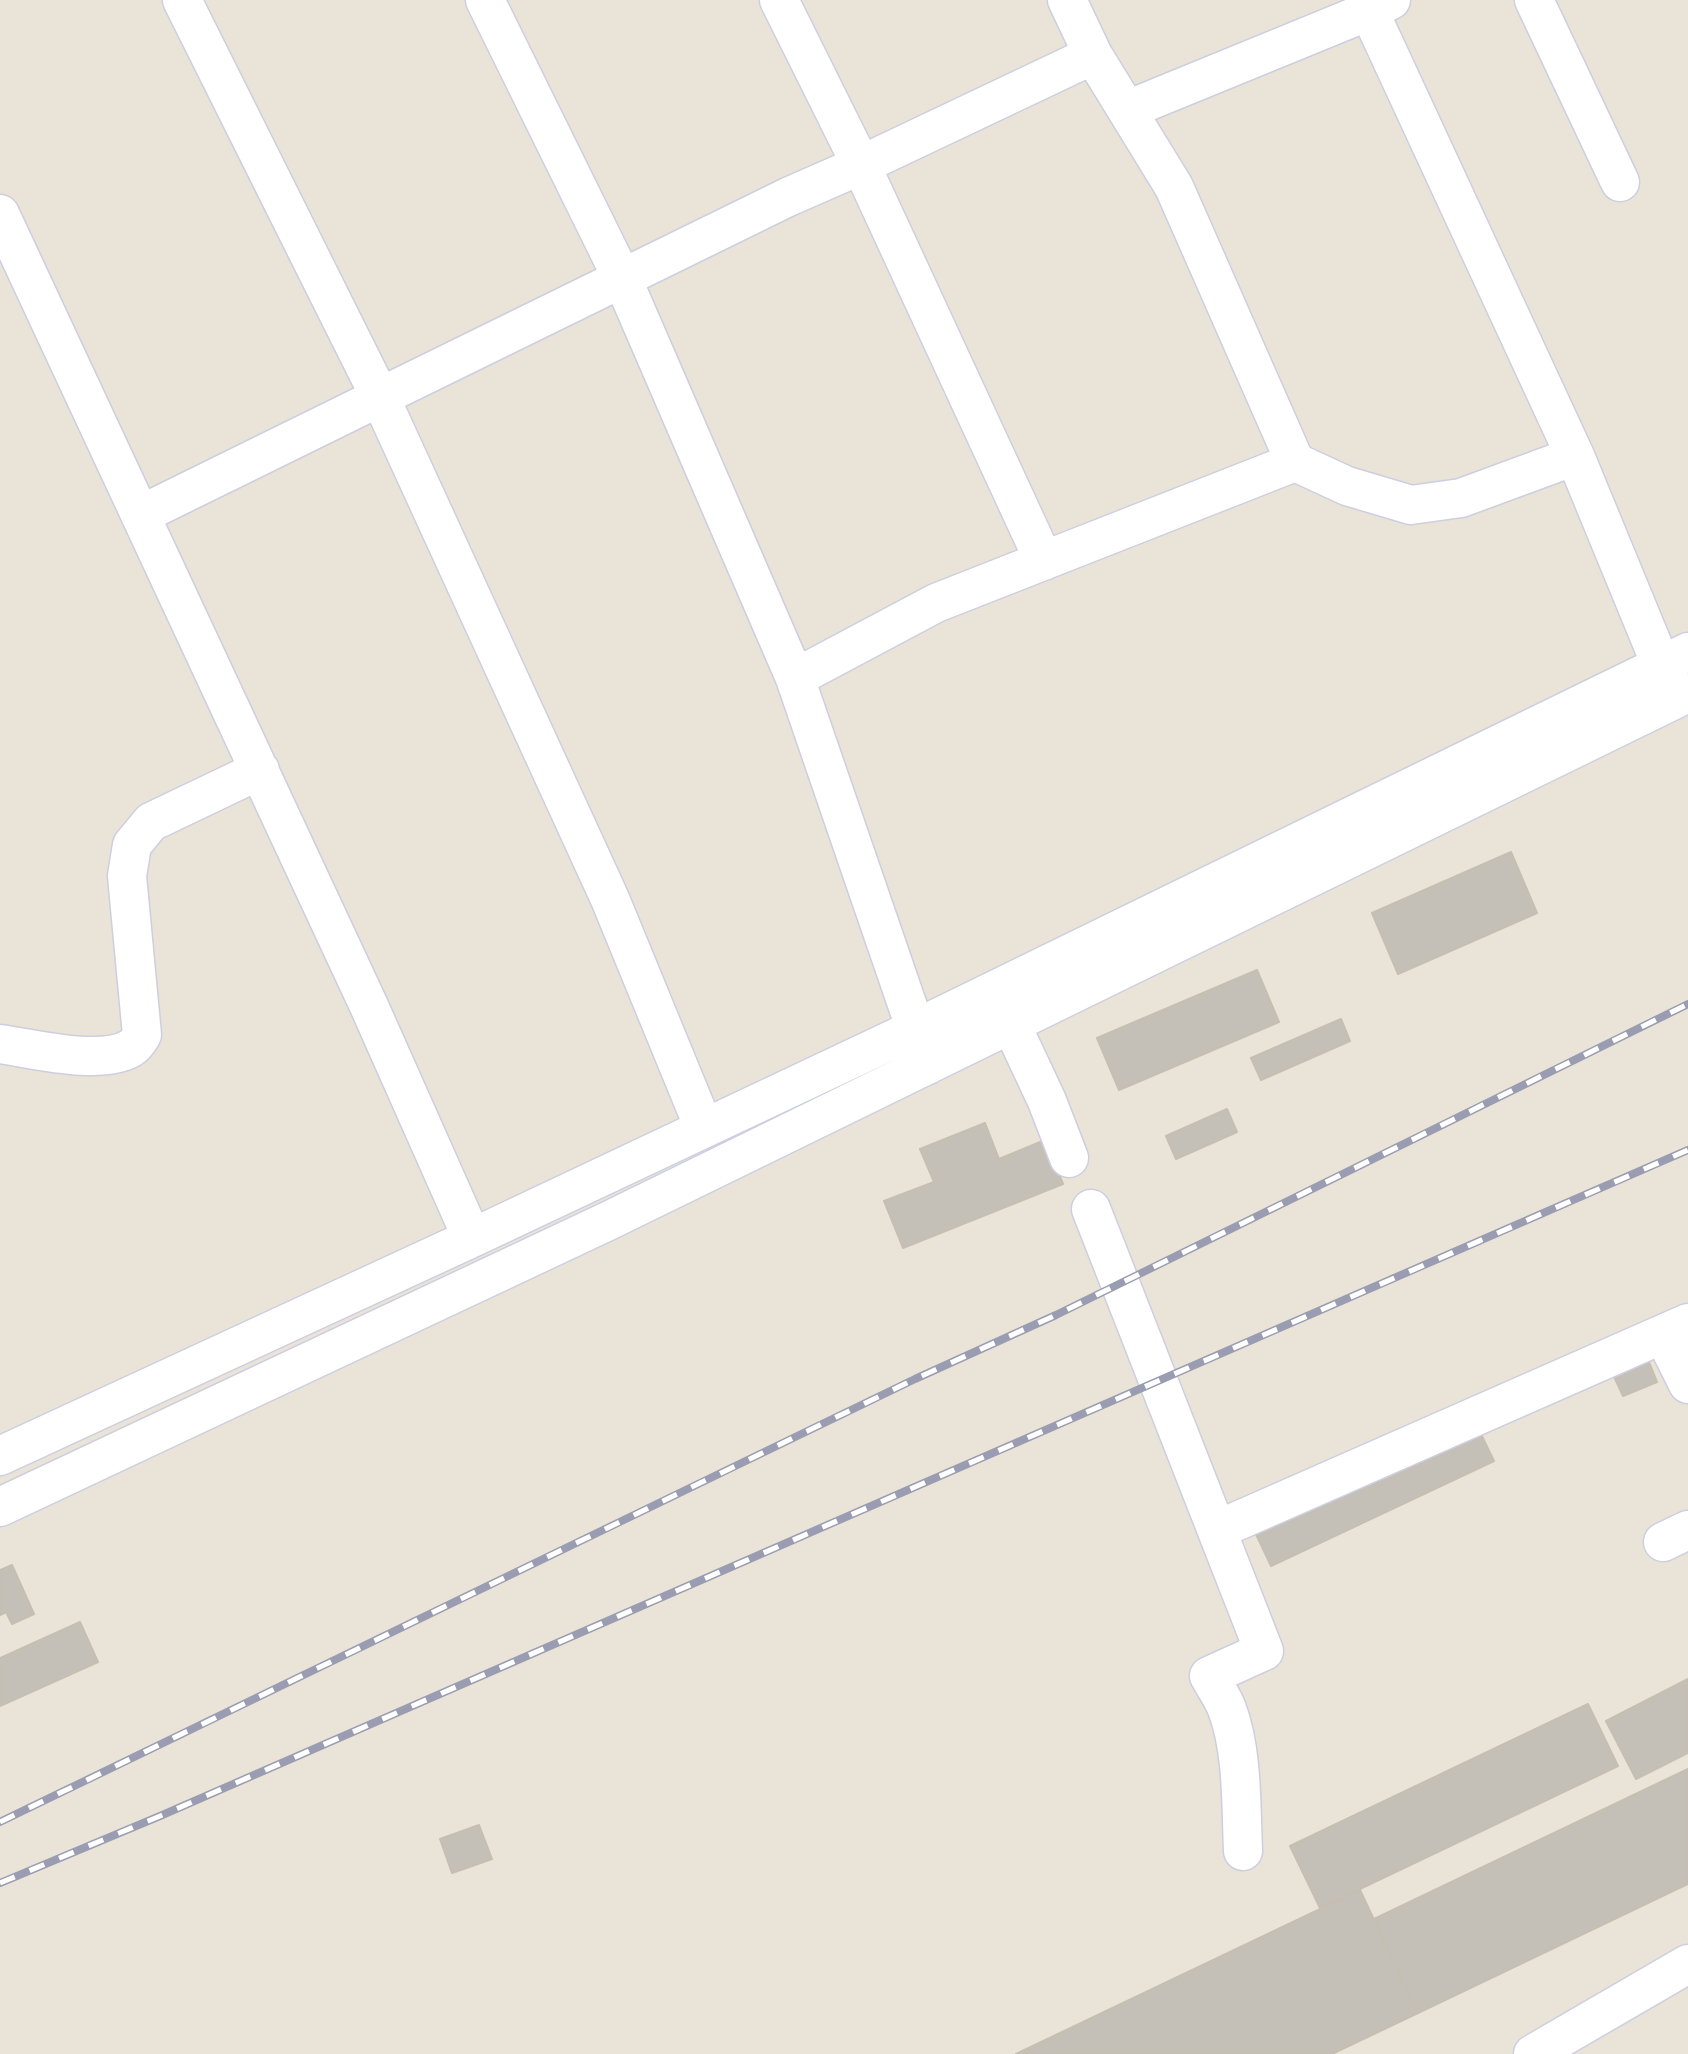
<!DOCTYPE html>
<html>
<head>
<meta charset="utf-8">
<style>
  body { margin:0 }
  canvas { display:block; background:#eae3d7 }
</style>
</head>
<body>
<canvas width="1688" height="2054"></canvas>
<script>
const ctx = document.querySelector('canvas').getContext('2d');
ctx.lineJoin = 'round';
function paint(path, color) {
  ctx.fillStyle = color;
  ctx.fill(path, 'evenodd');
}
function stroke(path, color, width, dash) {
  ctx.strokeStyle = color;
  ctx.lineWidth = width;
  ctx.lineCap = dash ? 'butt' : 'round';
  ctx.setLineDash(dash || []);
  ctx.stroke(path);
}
const building = new Path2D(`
  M 1511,852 L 1537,913 L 1398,974 L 1372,913 Z
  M 1257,970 L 1279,1022 L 1119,1090 L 1097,1038 Z
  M 1341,1019 L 1350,1041 L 1261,1080 L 1251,1058 Z
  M 1227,1109 L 1237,1132 L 1176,1159 L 1166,1136 Z
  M 985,1123 L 999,1159 L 1045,1140 L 1063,1184 L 903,1248 L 884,1201 L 934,1182 L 920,1149 Z
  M 1646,1355 L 1657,1382 L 1623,1396 L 1611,1370 Z
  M 1477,1426 L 1494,1461 L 1271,1566 L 1255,1532 Z
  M 12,1565 L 34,1614 L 12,1624 L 6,1612 L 0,1615 L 0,1570 Z
  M 80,1622 L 98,1662 L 0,1706 L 0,1658 Z
  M 1688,1679 L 1688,1753 L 1636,1779 L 1606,1721 Z
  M 1588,1704 L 1618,1766 L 1320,1908 L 1290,1846 Z
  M 1688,1769 L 1688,1884 L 1418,2013 L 1374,1919 Z
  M 479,1825 L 492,1859 L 452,1873 L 440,1839 Z
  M 1360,1890 L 1418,2013 L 1332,2054 L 1016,2054 Z`);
paint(building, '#c5c0b7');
stroke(building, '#c5bfb1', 2);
const minor = new Path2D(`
  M 182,0 L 380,397 L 788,197 L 861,165 L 1093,55 L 1174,187 L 1295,462 L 936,603 L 795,678 L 928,1065
  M 485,0 L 622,278 L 795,678
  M 779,0 L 861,165 L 1044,561
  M 1067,0 L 1093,55
  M 1364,0 L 1575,456 L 1661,665 L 1673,687
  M 1534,0 L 1620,182
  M 1127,110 L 1369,11 L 1391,0
  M 0,214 L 369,1006 L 472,1238
  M 1295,462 L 1347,486 L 1411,505 L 1461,498 L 1575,456
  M 140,515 L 380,397 L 610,899 L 704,1128
  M 1011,1024 L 1047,1101 L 1069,1158
  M 0,1044 C 35,1049 101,1066 131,1048 C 136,1045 139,1040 142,1035 L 127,876 L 132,845 L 151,822 L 260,770
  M 1091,1209 L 1264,1651 L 1209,1676 C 1215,1687 1223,1698 1227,1709 C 1243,1751 1241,1807 1243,1851
  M 1663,1334 L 1688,1384
  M 0,1456 L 472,1238 L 915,1029 L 1688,652
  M 0,1507 L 606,1222 L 1688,693
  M 1217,1530 L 1688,1323
  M 1663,1542 L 1688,1530
  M 1533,2054 L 1688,1964`);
stroke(minor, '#cdcfe1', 41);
stroke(minor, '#fff', 38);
const rail = new Path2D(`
  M 0,1822 L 915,1379 L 1056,1315 L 1688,1004
  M 0,1883 L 160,1816 L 1688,1150`);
stroke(rail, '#9a9cb2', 8);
stroke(rail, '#fff', 5, [16]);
</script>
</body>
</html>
